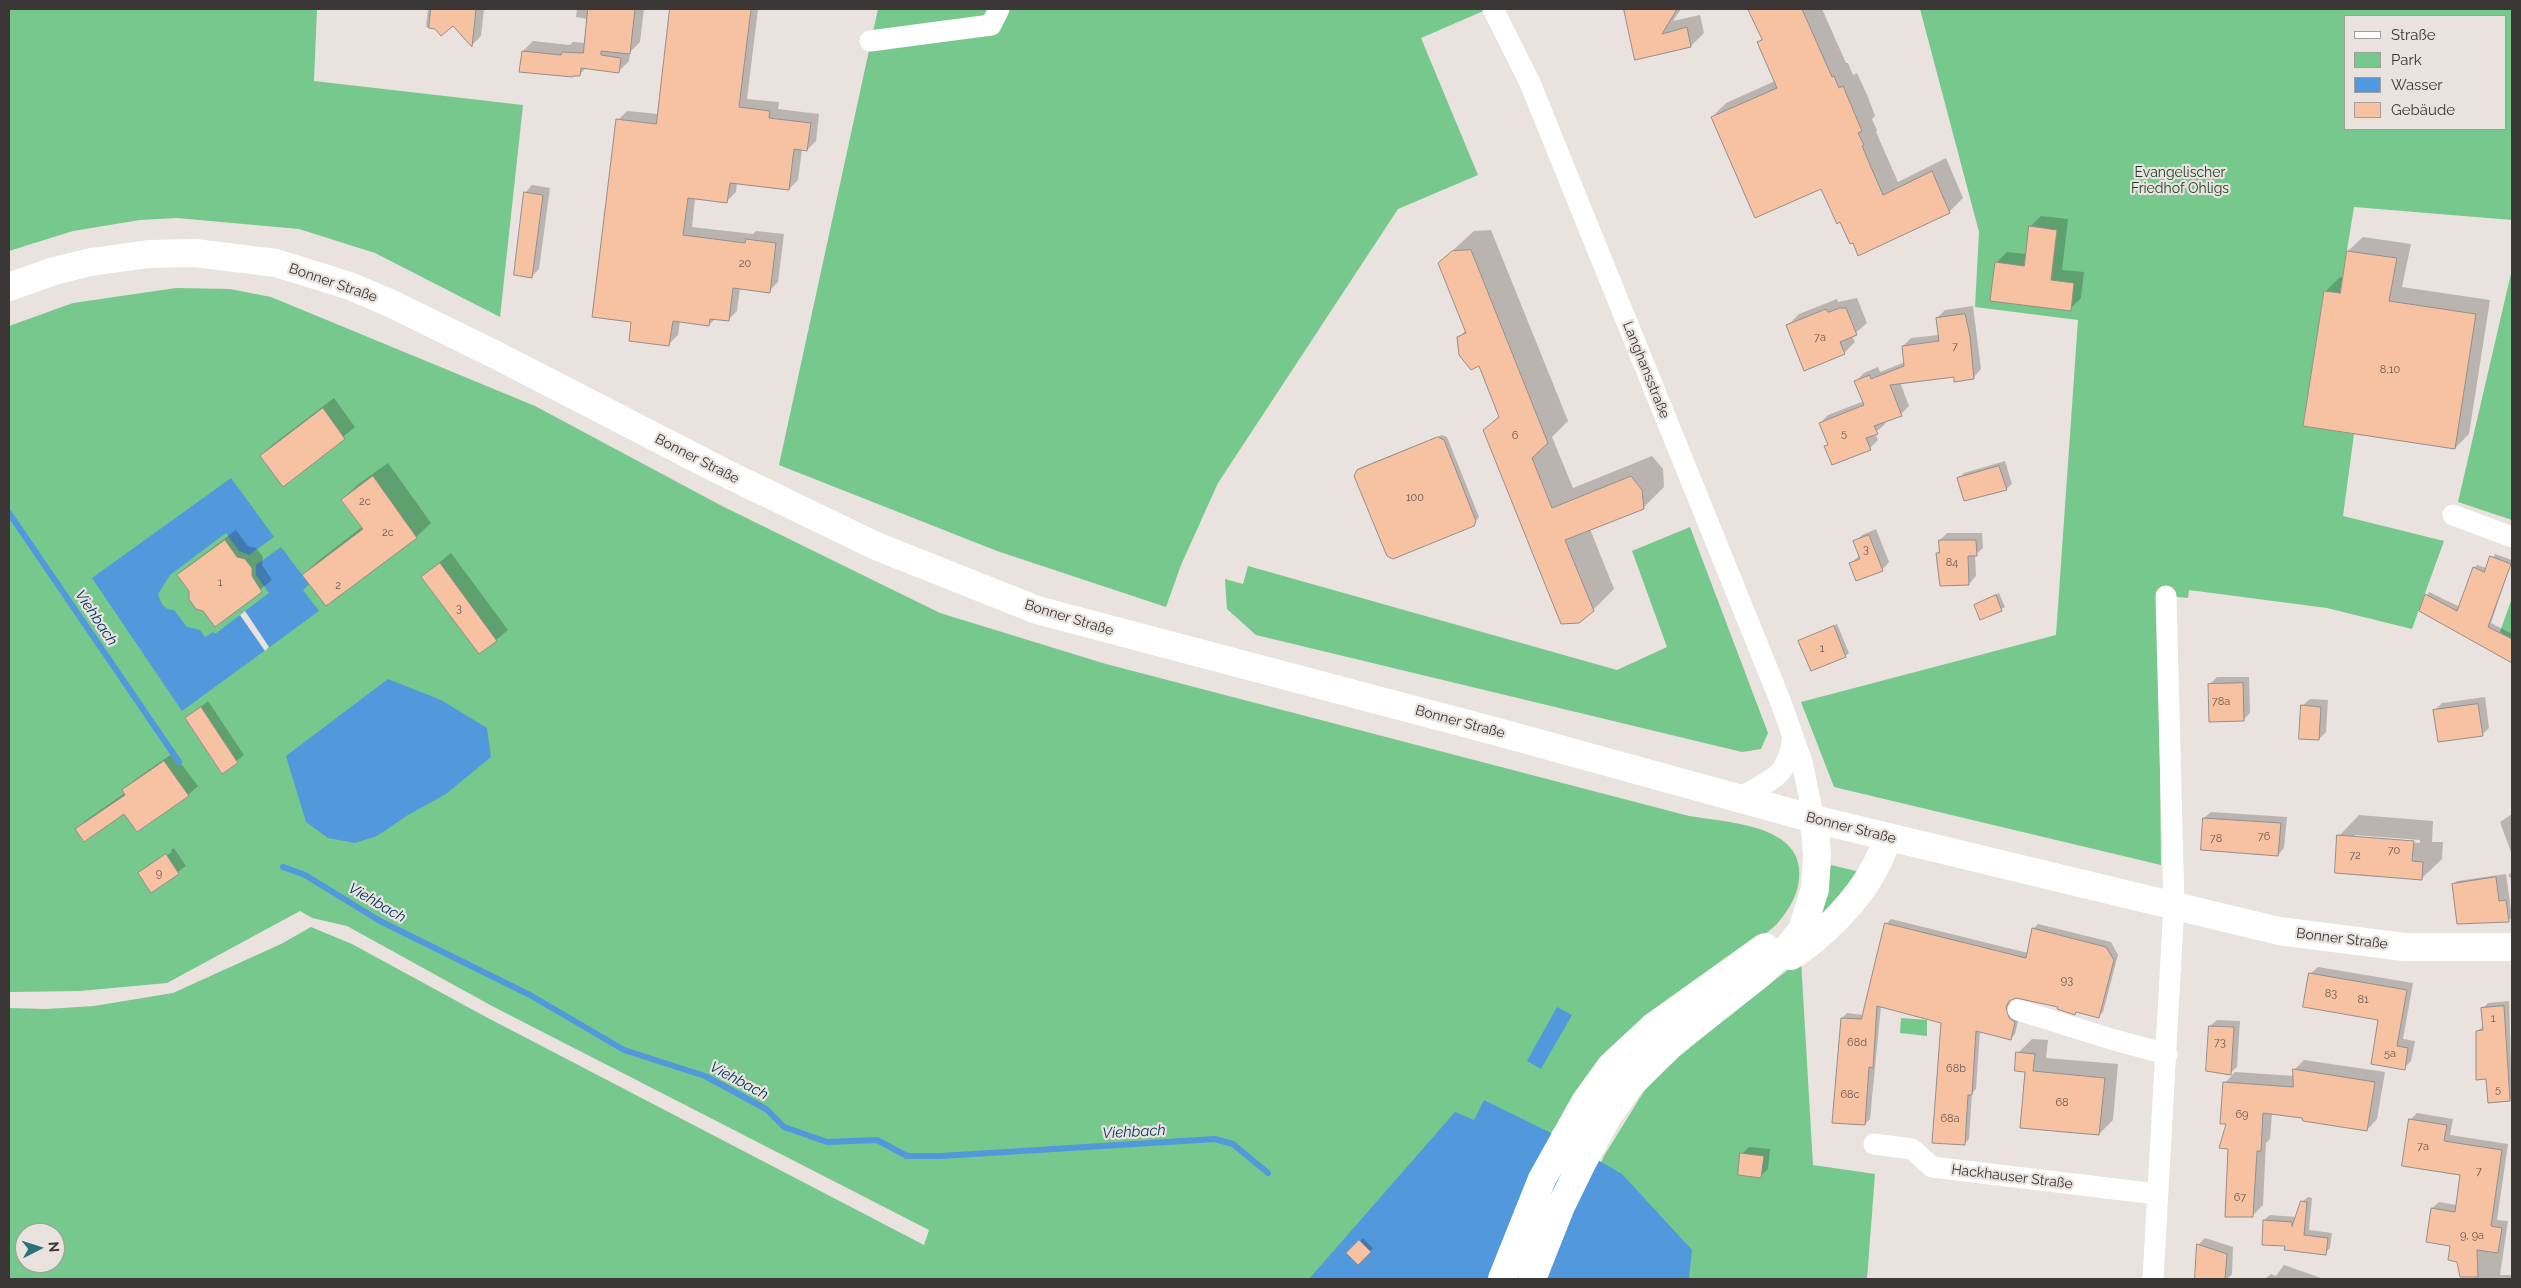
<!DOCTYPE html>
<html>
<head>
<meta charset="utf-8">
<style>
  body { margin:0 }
  #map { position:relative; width:2521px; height:1288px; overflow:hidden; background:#e9e2de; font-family:Raleway,sans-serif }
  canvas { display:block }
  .frame { position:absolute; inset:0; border:10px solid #3a3736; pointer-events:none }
  .legend { position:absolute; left:2344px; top:15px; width:162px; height:115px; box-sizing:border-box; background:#e9e2de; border:1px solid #a39e9b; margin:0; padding:6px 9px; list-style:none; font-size:15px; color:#3a3736 }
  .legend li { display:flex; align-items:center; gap:10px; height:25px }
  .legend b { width:25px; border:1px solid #a39e9b }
  .north { position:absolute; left:15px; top:1223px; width:50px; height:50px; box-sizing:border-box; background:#e9e2de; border:1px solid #a39e9b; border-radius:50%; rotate:85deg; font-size:14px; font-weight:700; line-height:20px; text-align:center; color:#3a3736 }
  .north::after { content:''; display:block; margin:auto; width:18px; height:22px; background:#297279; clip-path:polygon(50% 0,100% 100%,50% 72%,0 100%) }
</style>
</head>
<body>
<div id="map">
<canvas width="2521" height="1288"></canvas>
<div class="frame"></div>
<ul class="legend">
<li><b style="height:6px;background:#fff"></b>Straße</li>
<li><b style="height:14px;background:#76c88d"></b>Park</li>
<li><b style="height:14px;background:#5199dc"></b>Wasser</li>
<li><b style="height:14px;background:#f7c2a2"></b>Gebäude</li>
</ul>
<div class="north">N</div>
</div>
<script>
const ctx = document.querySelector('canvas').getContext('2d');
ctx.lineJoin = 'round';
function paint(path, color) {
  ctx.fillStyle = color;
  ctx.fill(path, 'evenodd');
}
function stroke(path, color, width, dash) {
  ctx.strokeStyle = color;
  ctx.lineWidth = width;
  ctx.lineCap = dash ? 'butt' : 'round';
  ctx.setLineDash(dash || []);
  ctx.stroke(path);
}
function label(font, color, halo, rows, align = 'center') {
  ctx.font = font + ' Raleway,sans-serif';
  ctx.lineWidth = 4.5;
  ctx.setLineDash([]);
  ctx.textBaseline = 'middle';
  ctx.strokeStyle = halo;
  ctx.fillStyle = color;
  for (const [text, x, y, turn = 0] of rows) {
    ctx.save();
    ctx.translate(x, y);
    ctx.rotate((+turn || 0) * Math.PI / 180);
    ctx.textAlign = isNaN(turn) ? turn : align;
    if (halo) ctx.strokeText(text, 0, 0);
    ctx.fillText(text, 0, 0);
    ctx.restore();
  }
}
paint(new Path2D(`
  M 9,9 L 317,9 L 314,81 L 523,105 L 500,317 L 375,253 L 299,229 L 177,218 L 140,220 L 73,231 L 9,251 Z
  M 878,9 L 1488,9 L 1421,38 L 1478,175 L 1398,209 L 1218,483 L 1181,565 L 1166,607 L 997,551 L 779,465 Z
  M 1920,9 L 2512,9 L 2512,220 L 2354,207 L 2340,293 L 2324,291 L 2303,426 L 2354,434 L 2343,516 L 2444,541 L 2412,629 L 2327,608 L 2189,590 L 2188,598 L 2158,595 L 2161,865 L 1834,787 L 1801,702 L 2056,635 L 2078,320 L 1975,307 L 1979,232 ZM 2345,16 L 2505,16 L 2505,129 L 2345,129 Z
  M 2512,269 L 2512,520 L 2458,502 Z
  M 176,288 L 230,289 L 271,297 L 535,406 L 722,506 L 940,613 L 1106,664 L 1689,816 C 1723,822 1795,824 1799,868 C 1801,891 1791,907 1777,924 L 1578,1094 L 1551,1133 L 1485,1279 L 9,1279 L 9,1008 L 46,1009 L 94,1006 L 173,993 L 281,944 L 311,927 L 352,944 L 486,1017 L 924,1245 L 929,1230 L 492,1006 L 347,926 L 312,918 L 300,911 L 167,983 L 80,991 L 9,992 L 9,326 L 73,303 ZM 25,1233 L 55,1233 L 55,1263 L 25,1263 Z
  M 1690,527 L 1768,733 L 1761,749 L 1742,752 L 1256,635 L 1227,609 L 1225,579 L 1243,584 L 1248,566 L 1617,670 L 1667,647 L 1632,551 Z
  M 2512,598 L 2512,639 L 2500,632 Z
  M 1831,865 L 1860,872 L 1816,926 Z
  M 1801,960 L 1813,1165 L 1875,1174 L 1867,1279 L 1551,1279 L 1604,1156 L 1646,1088 L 1681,1055 L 1721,1021 Z
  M 1901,1018 L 1927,1020 L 1927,1036 L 1900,1033 Z`), '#76c88d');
paint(new Path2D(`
  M 231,478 L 274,537 L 249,555 L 239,551 L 226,533 L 170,575 L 158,594 C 161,603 163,610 174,610 L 187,627 L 200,630 L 205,637 L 213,632 L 215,634 L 269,593 L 256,575 L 256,565 L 281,547 L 309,584 L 303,590 L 319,611 L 182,711 L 92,578 Z
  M 388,679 L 441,700 L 487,728 L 491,757 L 446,794 L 408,815 L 377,836 L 355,843 L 328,838 L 306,822 L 286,756 Z
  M 1557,1007 L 1572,1015 L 1541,1069 L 1527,1061 Z
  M 1484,1100 L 1551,1133 L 1622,1174 L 1692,1250 L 1689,1279 L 1309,1279 L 1455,1112 L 1474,1120 Z`), '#5199dc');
paint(new Path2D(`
  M 245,611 L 269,647 L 265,651 L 240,615 Z`), '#e9e2de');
paint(new Path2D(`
  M 428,9 L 484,9 L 481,36 L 472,45 L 453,24 L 436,28 L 426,27 Z
  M 577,9 L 644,9 L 640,42 L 630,52 L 629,61 L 619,71 L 587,67 L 579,75 L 523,51 L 533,41 L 570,45 L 573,42 L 586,43 L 588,19 L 576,17 Z
  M 671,9 L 758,9 L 747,99 L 779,102 L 778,109 L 819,114 L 816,141 L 807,150 L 802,149 L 798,180 L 789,189 L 737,182 L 736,192 L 727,201 L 695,198 L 692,227 L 753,234 L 756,231 L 784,234 L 778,282 L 769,291 L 740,288 L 737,311 L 728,320 L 716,318 L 709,325 L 680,321 L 678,335 L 669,344 L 633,321 L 618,120 L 627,111 L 658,114 Z
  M 1625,9 L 1681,9 L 1673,21 L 1700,15 L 1704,33 L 1691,46 L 1636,58 Z
  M 1749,9 L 1822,9 L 1846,63 L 1848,63 L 1853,75 L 1857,73 L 1868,97 L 1875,116 L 1872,119 L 1877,130 L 1876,132 L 1898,182 L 1946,158 L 1963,198 L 1949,212 L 1853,241 L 1822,187 L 1712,117 L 1726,103 L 1775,81 L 1758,42 L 1763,38 Z
  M 532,185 L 550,188 L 539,269 L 532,276 L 525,193 Z
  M 2041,216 L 2068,219 L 2062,270 L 2084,272 L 2081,298 L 2070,309 L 1996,263 L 2007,252 L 2027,254 L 2030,227 Z
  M 1491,230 L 1568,421 L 1552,437 L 1573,488 L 1652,456 L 1663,469 L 1664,487 L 1643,508 L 1590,529 L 1614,589 L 1593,610 L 1484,431 L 1500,415 L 1480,364 L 1459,337 L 1466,330 L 1439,263 L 1474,231 Z
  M 2363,237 L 2411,244 L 2402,287 L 2490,300 L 2469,434 L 2455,448 L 2326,291 L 2340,277 L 2344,278 L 2348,251 Z
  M 1857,298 L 1867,323 L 1852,336 L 1855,342 L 1844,353 L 1788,325 L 1799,314 L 1837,299 L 1838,302 Z
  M 1973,306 L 1981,369 L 1973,378 L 1955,376 L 1900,382 L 1909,406 L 1901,414 L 1884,421 L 1885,424 L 1875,433 L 1878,440 L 1870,448 L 1825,447 L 1828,444 L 1820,423 L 1828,415 L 1864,401 L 1856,381 L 1864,373 L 1878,367 L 1880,372 L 1905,362 L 1903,346 L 1911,338 L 1939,335 L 1937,318 L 1945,310 Z
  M 334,398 L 355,427 L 284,485 L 261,456 L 272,445 Z
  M 1442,435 L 1447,437 L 1479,517 L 1473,525 L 1358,470 L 1362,467 Z
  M 2005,461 L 2012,484 L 2006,489 L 1959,479 L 1964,473 Z
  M 388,463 L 431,523 L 416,537 L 303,575 L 318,561 L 362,527 L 342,500 L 357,485 Z
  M 1876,529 L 1889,562 L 1882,570 L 1851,563 L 1860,555 L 1855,542 L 1862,535 Z
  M 236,530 L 248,546 L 256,548 L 263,557 L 262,565 L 272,580 L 215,625 L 179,575 L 190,565 Z
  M 1947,533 L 1982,533 L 1983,548 L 1975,555 L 1976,576 L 1969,584 L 1937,554 L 1940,551 L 1940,540 Z
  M 451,553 L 508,630 L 480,653 L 422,577 Z
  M 2495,554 L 2512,560 L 2491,623 L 2512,634 L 2512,662 L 2421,610 L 2429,592 L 2460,607 L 2474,568 L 2477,565 L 2487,568 Z
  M 1999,593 L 2005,607 L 1981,618 L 1975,605 Z
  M 1837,624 L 1849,653 L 1845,656 L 1800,641 Z
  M 2217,677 L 2249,677 L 2250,713 L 2243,720 L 2210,684 Z
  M 2485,697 L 2489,728 L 2482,735 L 2435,710 L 2442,703 Z
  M 2310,699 L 2328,700 L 2326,732 L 2319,739 L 2302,706 Z
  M 208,701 L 244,755 L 222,772 L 187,718 Z
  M 173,753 L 198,786 L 188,795 L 125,812 L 77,829 L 86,820 L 125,793 L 124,790 L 133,781 Z
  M 2211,812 L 2287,817 L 2284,848 L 2278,855 L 2204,818 Z
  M 2512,814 L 2512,855 L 2500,822 Z
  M 2359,815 L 2433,821 L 2432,842 L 2443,842 L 2442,859 L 2421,879 L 2339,836 ZM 2355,835 L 2420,840 L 2420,843 L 2355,838 Z
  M 174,848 L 186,866 L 151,891 L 139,873 L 172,852 L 171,850 Z
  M 2512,871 L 2512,879 L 2508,876 Z
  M 2506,874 L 2512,917 L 2509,920 L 2454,884 L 2457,881 Z
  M 1891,919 L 2028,953 L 2033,929 L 2038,924 L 2111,942 L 2118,955 L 2103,1012 L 2098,1016 L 2078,1011 L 2075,1013 L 2059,1006 L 2016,996 L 2010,1001 L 2013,1013 L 2019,1017 L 2015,1034 L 2010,1039 L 1980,1031 L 1976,1089 L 1972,1093 L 1969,1139 L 1964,1144 L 1943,1022 L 1881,1006 L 1870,1119 L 1865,1124 L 1842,1018 L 1847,1013 L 1864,1015 L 1886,924 Z
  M 2318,967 L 2413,983 L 2403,1039 L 2415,1041 L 2411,1061 L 2404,1068 L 2379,1019 L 2310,974 Z
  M 2509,1001 L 2512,1098 L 2510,1100 L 2489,1102 L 2487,1077 L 2477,1031 L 2484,1026 L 2483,1008 L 2488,1003 Z
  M 2217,1020 L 2240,1021 L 2237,1067 L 2230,1073 L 2210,1026 Z
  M 2032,1039 L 2048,1040 L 2046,1058 L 2118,1064 L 2113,1120 L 2099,1134 L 2027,1071 L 2018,1053 Z
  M 2304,1060 L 2385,1072 L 2377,1119 L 2367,1130 L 2303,1117 L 2272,1113 L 2270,1139 L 2266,1143 L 2263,1205 L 2252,1216 L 2229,1148 L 2225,1083 L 2235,1072 L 2294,1076 L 2294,1070 Z
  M 2417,1113 L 2453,1119 L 2450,1135 L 2508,1144 L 2497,1220 L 2508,1221 L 2500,1275 L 2512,1275 L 2512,1279 L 2477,1279 L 2477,1276 L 2452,1245 L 2432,1208 L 2439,1202 L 2457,1205 L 2462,1174 L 2410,1120 Z
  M 1749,1147 L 1770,1149 L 1768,1169 L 1760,1177 L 1742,1154 Z
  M 2308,1197 L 2312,1198 L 2309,1230 L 2332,1233 L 2330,1248 L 2325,1253 L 2287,1245 L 2264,1220 L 2270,1215 L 2297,1217 L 2302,1202 Z
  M 1363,1238 L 1373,1248 L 1358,1263 L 1348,1253 Z
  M 2205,1238 L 2233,1247 L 2232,1274 L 2227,1279 L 2196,1279 L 2198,1245 Z
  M 2284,1265 L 2324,1279 L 2265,1279 L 2271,1274 L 2276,1276 Z`), '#0003');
stroke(new Path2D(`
  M 9,513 L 179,762
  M 283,867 L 305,875 L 380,921 L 530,995 L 624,1050 L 705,1076 L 766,1109 L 784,1127 L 827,1142 L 877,1140 L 907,1156 L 941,1156 L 1215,1139 L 1233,1144 L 1268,1173`), '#5199dc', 6);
const building = new Path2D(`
  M 431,9 L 476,9 L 472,47 L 453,26 L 441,36 L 435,29 L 429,28 Z
  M 588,9 L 635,9 L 630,54 L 601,51 L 601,55 L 621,58 L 619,73 L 581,68 L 580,76 L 573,76 L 573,77 L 519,72 L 522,51 L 561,55 L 562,52 L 583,53 Z
  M 670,9 L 751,9 L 739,107 L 770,111 L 769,118 L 811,123 L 807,151 L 794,149 L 789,190 L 730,183 L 727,203 L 688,198 L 683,235 L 745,243 L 746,239 L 776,243 L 770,293 L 733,288 L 729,321 L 710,319 L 709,326 L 673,321 L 669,346 L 629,341 L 631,322 L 592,317 L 616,119 L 656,124 Z
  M 1624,9 L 1677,9 L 1662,34 L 1687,27 L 1691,47 L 1635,60 Z
  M 1748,9 L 1802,9 L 1832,77 L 1834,76 L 1839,88 L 1843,86 L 1854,112 L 1862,131 L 1858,133 L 1864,145 L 1862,146 L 1883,195 L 1932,171 L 1950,213 L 1858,256 L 1853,243 L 1850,244 L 1840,222 L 1837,224 L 1821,189 L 1755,218 L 1711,117 L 1777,88 L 1757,42 L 1762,40 Z
  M 524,192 L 543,195 L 532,278 L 514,275 Z
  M 2029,226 L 2057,230 L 2051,280 L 2074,283 L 2071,311 L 1990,301 L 1995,262 L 2024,266 Z
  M 1471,250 L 1548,443 L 1532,458 L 1552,508 L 1631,476 L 1642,490 L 1644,509 L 1565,540 L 1594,611 L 1579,623 L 1561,624 L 1483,430 L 1499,417 L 1479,366 L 1471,370 L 1459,355 L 1457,337 L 1466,333 L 1438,263 L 1452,251 Z
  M 2347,251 L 2397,258 L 2389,301 L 2476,314 L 2455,449 L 2303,426 L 2324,291 L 2340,293 Z
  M 1840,308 L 1846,308 L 1857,335 L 1840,342 L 1845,354 L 1804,371 L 1786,325 L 1826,309 L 1828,312 Z
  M 1965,314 L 1970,336 L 1974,379 L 1954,382 L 1954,377 L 1890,385 L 1902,416 L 1874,426 L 1878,434 L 1866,438 L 1871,450 L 1832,465 L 1824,446 L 1828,445 L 1819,423 L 1864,405 L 1854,381 L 1870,375 L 1871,379 L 1904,366 L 1902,346 L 1939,341 L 1936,318 Z
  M 323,408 L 345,439 L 283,487 L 260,456 Z
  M 1438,437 L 1444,440 L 1476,521 L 1474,526 L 1393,559 L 1387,556 L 1354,476 L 1357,470 Z
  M 1999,466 L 2007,490 L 1964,501 L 1957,478 Z
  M 373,476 L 417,538 L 326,606 L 302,575 L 363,529 L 341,500 Z
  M 1869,535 L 1883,571 L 1856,581 L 1849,563 L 1860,559 L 1853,541 Z
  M 225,540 L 237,557 L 245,559 L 248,563 L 252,568 L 252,576 L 262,592 L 215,627 L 203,611 L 196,609 L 189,599 L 189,591 L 177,575 Z
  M 1939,540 L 1976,540 L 1977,556 L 1968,556 L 1969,585 L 1940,586 L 1936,553 L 1939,553 Z
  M 2490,556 L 2511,564 L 2488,627 L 2512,639 L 2512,663 L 2419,611 L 2425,594 L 2457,611 L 2473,567 L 2484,572 Z
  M 440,563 L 497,641 L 479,654 L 421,577 Z
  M 1996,595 L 2002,611 L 1980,620 L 1974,605 Z
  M 1834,626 L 1846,657 L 1811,671 L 1798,641 Z
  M 2243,683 L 2244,721 L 2209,722 L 2208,684 Z
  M 2478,704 L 2483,736 L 2438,742 L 2433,710 Z
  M 2301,705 L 2321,707 L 2319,740 L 2299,739 Z
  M 201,707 L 238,763 L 222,774 L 185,718 Z
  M 164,761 L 189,796 L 137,832 L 124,814 L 84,842 L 75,829 L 125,795 L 122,790 Z
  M 2203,818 L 2281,823 L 2278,856 L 2201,850 Z
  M 2337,835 L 2414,841 L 2412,861 L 2423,862 L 2422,880 L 2335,873 Z
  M 166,854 L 179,874 L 151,893 L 138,873 Z
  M 2496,877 L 2499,901 L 2506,900 L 2509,922 L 2457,924 L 2452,884 Z
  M 1885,923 L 2026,958 L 2032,928 L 2106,947 L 2114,960 L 2099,1018 L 2076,1012 L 2075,1015 L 2057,1009 L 2058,1007 L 2016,998 L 2009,1001 L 2006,1007 L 2009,1018 L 2015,1022 L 2011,1040 L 1976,1031 L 1972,1095 L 1968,1095 L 1965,1145 L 1932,1143 L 1941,1023 L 1877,1006 L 1873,1068 L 1869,1067 L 1865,1125 L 1832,1123 L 1841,1018 L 1861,1019 Z
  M 2309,973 L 2407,990 L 2397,1046 L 2408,1048 L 2405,1070 L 2371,1064 L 2378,1020 L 2303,1007 Z
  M 2504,1006 L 2510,1101 L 2488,1103 L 2486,1079 L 2476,1080 L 2476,1031 L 2483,1030 L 2481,1008 Z
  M 2209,1026 L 2234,1027 L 2231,1075 L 2206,1071 Z
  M 2016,1052 L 2035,1054 L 2033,1071 L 2105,1078 L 2099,1135 L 2020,1128 L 2025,1072 L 2015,1071 Z
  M 2293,1069 L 2375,1082 L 2367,1131 L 2303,1121 L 2302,1118 L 2263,1113 L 2261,1151 L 2257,1151 L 2253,1217 L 2225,1217 L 2228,1149 L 2219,1148 L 2226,1124 L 2220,1124 L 2223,1082 L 2293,1087 Z
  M 2409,1119 L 2447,1125 L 2444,1141 L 2502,1150 L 2491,1226 L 2502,1228 L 2498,1253 L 2477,1250 L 2478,1277 L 2460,1277 L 2457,1262 L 2448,1260 L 2450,1246 L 2426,1242 L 2431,1208 L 2455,1212 L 2460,1175 L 2402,1166 Z
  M 1740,1153 L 1764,1156 L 1761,1178 L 1738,1175 Z
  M 2301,1201 L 2307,1202 L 2304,1235 L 2328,1238 L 2326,1255 L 2284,1250 L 2285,1246 L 2262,1245 L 2263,1220 L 2292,1222 L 2292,1226 Z
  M 1359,1240 L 1371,1252 L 1358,1265 L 1346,1253 Z
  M 2197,1244 L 2227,1254 L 2225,1279 L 2195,1279 Z`);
paint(building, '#f7c2a2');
stroke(building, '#948e8a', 1);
stroke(new Path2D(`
  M 1493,9 L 1530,83 L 1780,700 L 1802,762 L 1814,819
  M 870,41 L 991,25 L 999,9
  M 2453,515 L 2512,537
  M 1739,798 C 1772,779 1788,778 1793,736
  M 2018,1010 L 2114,1040 L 2167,1054
  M 1874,1144 L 1912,1149 L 1932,1167 L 2157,1194
  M 2153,1279 L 2174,905 L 2166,596`), '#fff', 21);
stroke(new Path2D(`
  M 9,287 L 54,271 L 91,262 L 149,254 L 195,253 L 276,263 L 350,286 L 392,304 L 496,355 L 723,472 L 876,546 L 1037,610 L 1498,732 L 1814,819 L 2279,931 L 2404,947 L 2512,947
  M 1791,956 C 1821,938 1858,900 1874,869 C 1880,859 1884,848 1888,837
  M 1502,1279 L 1542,1179 L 1585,1102 L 1611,1066 L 1653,1027 L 1765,947
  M 1532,1279 L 1561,1206 L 1582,1163 L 1608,1116 L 1630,1085 L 1669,1046 L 1760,974 L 1789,946 L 1802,930 L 1815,889 L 1817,855 L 1814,819`), '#fff', 28);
label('11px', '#695a51', null, [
  ["20",745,264],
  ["7a",1820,338],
  ["7",1955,347],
  ["8,10",2390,370],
  ["5",1844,434],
  ["6",1515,436],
  ["100",1415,498],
  ["2c",365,502],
  ["2c",388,533],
  ["3",1866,550],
  ["84",1952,563],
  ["1",220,583],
  ["2",338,586],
  ["3",459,609],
  ["1",1822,649],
  ["78a",2221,702],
  ["76",2264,837],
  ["78",2216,839],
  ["70",2394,851],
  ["72",2355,856],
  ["9",159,874],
  ["93",2067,981],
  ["83",2331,994],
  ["81",2363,1000],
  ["1",2493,1019],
  ["68d",1857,1043],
  ["73",2220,1043],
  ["5a",2390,1054],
  ["68b",1956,1069],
  ["5",2498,1090],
  ["68c",1850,1095],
  ["68",2062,1103],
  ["69",2242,1115],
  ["68a",1950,1119],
  ["7a",2423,1147],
  ["7",2479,1172],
  ["67",2240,1198],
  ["9, 9a",2472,1236]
]);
label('14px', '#193e25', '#e9e2de', [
  ["Evangelischer",2180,173],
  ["Friedhof Ohligs",2180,189]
]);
label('14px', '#3a3736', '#e9e2de', [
  ["Bonner Straße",333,283,19],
  ["Langhansstraße",1646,370,68],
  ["Bonner Straße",697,459,27],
  ["Bonner Straße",1069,618,17],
  ["Bonner Straße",1460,722,15],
  ["Bonner Straße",1851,828,14],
  ["Bonner Straße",2342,939,7],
  ["Hackhauser Straße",2012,1177,7]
]);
label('italic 15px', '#003863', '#e9e2de', [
  ["Viehbach",96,618,56],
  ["Viehbach",377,903,30],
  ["Viehbach",739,1081,28],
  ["Viehbach",1134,1132,-3]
]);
</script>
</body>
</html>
